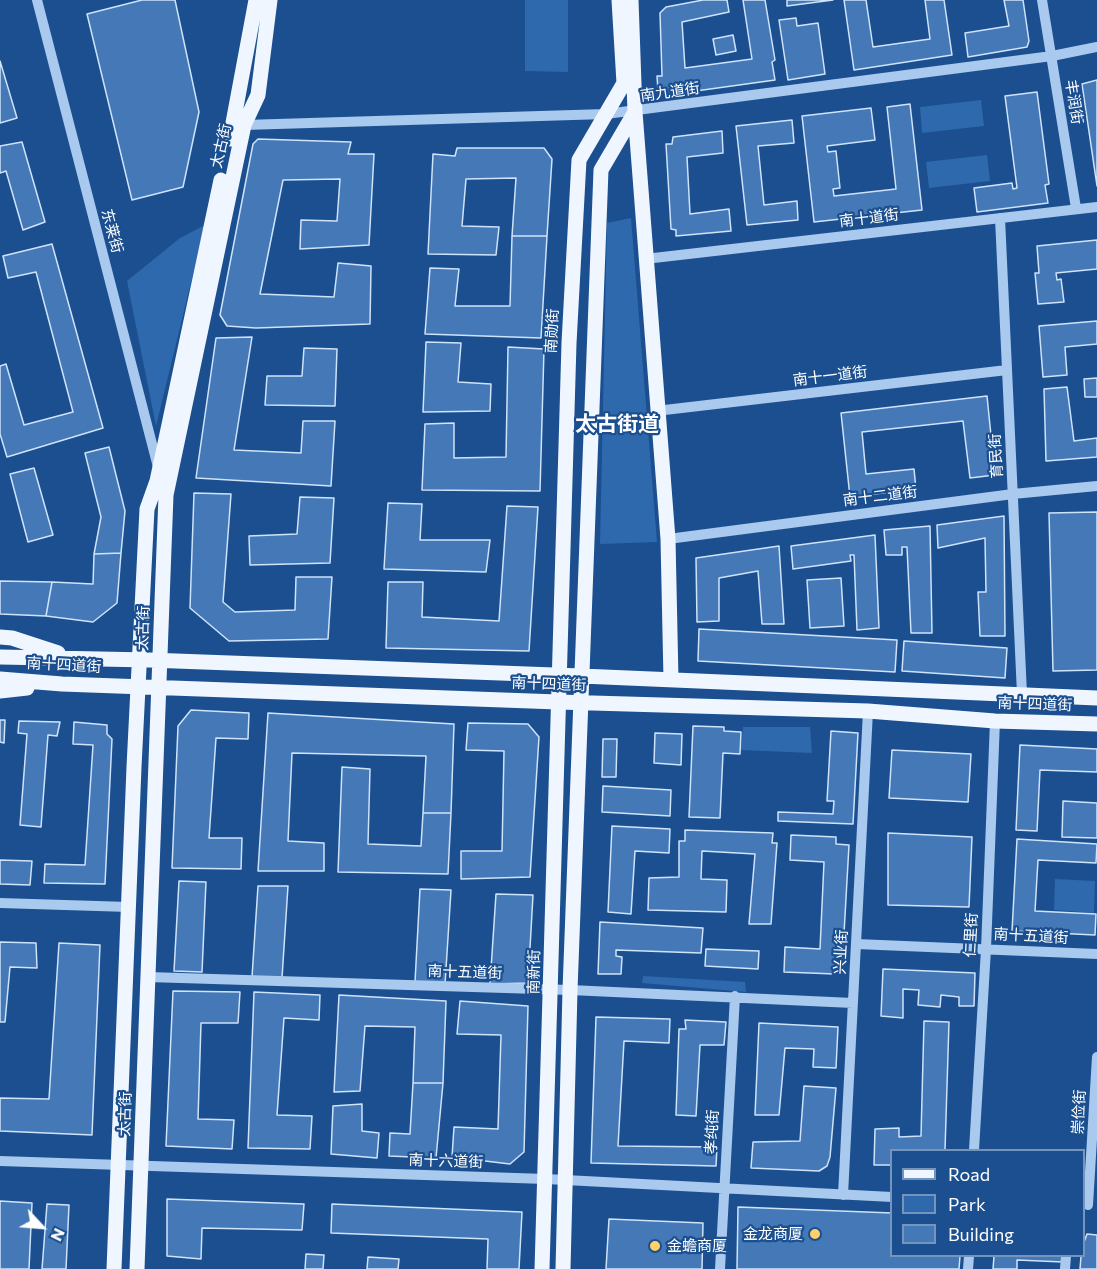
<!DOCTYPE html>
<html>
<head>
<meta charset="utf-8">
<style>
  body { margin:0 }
  #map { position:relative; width:1097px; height:1269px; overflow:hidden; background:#1b4f8f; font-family:Commissioner,sans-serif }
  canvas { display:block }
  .legend { position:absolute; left:890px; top:1149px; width:195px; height:108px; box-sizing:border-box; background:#1b4f8f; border:2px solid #7695bc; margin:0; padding:8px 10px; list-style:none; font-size:18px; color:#fff }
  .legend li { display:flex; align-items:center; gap:12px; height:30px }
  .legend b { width:30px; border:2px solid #7695bc }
  .north { position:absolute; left:12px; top:1197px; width:60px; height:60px; -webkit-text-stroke:4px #1b4f8f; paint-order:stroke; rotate:116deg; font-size:16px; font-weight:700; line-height:24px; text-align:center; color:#fff }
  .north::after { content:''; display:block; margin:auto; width:21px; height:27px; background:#fff; clip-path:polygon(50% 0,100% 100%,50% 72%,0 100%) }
</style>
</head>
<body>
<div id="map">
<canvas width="1097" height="1269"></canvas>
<ul class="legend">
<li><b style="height:8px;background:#f0f6ff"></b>Road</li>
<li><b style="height:16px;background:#2e69ad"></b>Park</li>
<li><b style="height:16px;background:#4478b7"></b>Building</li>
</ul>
<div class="north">N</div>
</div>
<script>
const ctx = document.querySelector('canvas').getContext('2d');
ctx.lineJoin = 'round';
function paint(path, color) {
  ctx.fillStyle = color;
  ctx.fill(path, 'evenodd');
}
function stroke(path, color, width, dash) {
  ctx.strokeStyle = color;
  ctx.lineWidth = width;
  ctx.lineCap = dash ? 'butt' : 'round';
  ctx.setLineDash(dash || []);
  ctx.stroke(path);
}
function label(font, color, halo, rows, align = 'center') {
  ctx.font = font + ' Commissioner,"Noto Sans SC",sans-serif';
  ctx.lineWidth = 4.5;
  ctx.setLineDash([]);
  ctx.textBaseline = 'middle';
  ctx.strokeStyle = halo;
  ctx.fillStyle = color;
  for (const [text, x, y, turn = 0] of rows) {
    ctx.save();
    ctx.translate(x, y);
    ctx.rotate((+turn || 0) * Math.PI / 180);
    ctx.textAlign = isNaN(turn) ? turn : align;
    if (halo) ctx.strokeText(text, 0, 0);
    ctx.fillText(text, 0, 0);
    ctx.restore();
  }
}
paint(new Path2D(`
  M 525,0 L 568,0 L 568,72 L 525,71 Z
  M 981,100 L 984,126 L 922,133 L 920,107 Z
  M 987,155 L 990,181 L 929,188 L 926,162 Z
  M 631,218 L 657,542 L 600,544 L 607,223 Z
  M 205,225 L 156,426 L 127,281 L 180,238 Z
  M 743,727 L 810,727 L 812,753 L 741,750 Z
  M 1055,879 L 1095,881 L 1094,913 L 1054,910 Z
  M 643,976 L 745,982 L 746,992 L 642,983 Z`), '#2e69ad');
const building = new Path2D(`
  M 142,0 L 175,0 L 199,112 L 183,187 L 132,200 L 87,14 Z
  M 703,0 L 727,0 L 729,12 L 682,22 L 685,68 L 752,59 L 743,0 L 765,0 L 775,60 L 772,62 L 775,80 L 667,95 L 658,91 L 657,76 L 662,76 L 660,13 L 666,7 Z
  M 787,0 L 833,0 L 787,6 Z
  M 844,0 L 866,0 L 873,47 L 930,39 L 925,0 L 944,0 L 952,55 L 854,70 Z
  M 1004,0 L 1023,0 L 1029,41 L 1027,47 L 968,57 L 965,33 L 1009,26 Z
  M 796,18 L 797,26 L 818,23 L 825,74 L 788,80 L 779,20 Z
  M 733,35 L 736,51 L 716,55 L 713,39 Z
  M 0,61 L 17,118 L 0,123 Z
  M 1097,80 L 1097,186 L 1082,84 Z
  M 1037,92 L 1049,184 L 1045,185 L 1048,203 L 977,212 L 974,188 L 1012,183 L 1013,189 L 1017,188 L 1005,96 Z
  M 910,104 L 922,210 L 814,222 L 802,116 L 871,108 L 875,140 L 827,146 L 828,152 L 836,151 L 840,188 L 833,189 L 834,196 L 896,189 L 887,107 Z
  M 792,120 L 794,143 L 758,146 L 764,205 L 797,201 L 798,220 L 747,225 L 736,126 Z
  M 722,131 L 723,153 L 687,157 L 690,214 L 729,209 L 731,231 L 676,236 L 676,230 L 671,229 L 666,144 L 672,144 L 673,137 Z
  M 258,139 L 351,142 L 348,154 L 374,154 L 369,245 L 300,249 L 301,220 L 337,221 L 340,179 L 283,180 L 260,294 L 334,297 L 338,263 L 371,266 L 370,324 L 256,328 L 227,326 L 220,315 L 253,144 Z
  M 22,142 L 45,222 L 23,230 L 6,171 L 0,173 L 0,146 Z
  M 457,148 L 544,148 L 552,159 L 547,236 L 512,236 L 516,178 L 466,179 L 462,226 L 499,227 L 496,255 L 428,254 L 433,154 L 455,156 Z
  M 512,236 L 547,236 L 541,338 L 425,334 L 430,268 L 459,269 L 455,306 L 510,306 Z
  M 1097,240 L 1097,269 L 1056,273 L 1057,280 L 1061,279 L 1064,302 L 1038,304 L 1035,273 L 1039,273 L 1037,246 Z
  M 52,244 L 103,428 L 7,457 L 0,434 L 0,366 L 6,364 L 24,425 L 73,412 L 36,272 L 8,278 L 3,256 Z
  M 1097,321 L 1097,344 L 1065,347 L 1067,375 L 1043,377 L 1039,326 Z
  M 252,337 L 234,450 L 301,453 L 303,421 L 335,421 L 331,486 L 196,478 L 216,338 Z
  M 426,342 L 461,343 L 458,382 L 491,384 L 490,411 L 423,412 Z
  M 508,347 L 544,349 L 540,491 L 422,490 L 425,424 L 454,423 L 454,458 L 506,457 Z
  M 304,348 L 337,349 L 335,406 L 265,405 L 267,376 L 302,376 Z
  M 1097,378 L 1097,397 L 1085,397 L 1084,379 Z
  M 1067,387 L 1074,441 L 1097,438 L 1097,457 L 1046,461 L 1044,389 Z
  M 987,396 L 995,475 L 970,478 L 963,421 L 862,432 L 866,474 L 914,469 L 916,489 L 850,497 L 841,413 Z
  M 109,447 L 125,511 L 121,553 L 94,554 L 101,517 L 85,453 Z
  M 34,468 L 53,535 L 28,542 L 10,474 Z
  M 194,493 L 231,494 L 223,602 L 235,612 L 295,610 L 296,577 L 332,577 L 328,639 L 229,641 L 190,608 Z
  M 300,497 L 334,498 L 330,563 L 250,565 L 249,536 L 297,534 Z
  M 388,503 L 422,504 L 420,540 L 490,540 L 486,572 L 384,569 Z
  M 507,506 L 538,507 L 529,651 L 386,648 L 388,582 L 423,582 L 422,617 L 499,621 Z
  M 1097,512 L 1097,670 L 1053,671 L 1049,513 Z
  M 1004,516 L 1005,636 L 980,636 L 978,592 L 986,592 L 985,538 L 938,548 L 937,525 Z
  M 930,526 L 932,633 L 911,633 L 907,547 L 902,547 L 902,555 L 886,555 L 884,530 Z
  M 875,535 L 879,628 L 857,630 L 854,555 L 850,555 L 851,561 L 793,569 L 791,546 Z
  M 779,546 L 784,624 L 762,624 L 758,571 L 719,578 L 719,621 L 697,622 L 696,558 Z
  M 121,553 L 117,603 L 93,622 L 46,616 L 52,582 L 93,584 L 94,554 Z
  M 841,578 L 844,626 L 810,628 L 807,580 Z
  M 0,581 L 52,582 L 46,616 L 0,614 Z
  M 699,629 L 897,640 L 895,672 L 698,661 Z
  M 904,641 L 1007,648 L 1005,678 L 902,671 Z
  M 191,710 L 249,713 L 248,739 L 216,738 L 209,838 L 242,838 L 241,869 L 172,868 L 178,726 Z
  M 268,713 L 454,724 L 451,813 L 423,813 L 426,756 L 292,753 L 288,841 L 324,843 L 324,871 L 258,871 Z
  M 0,720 L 5,720 L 4,743 L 0,742 Z
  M 19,721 L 60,722 L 57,736 L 48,735 L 41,827 L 20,825 L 27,734 L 18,733 Z
  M 74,722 L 107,725 L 107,734 L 112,739 L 105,884 L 44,883 L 45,864 L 85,865 L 93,745 L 73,744 Z
  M 468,723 L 528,724 L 539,737 L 530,877 L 461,879 L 461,851 L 502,851 L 504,751 L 466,750 Z
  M 693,726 L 724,727 L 724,731 L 741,732 L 740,754 L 723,753 L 720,818 L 689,817 Z
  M 831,731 L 858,733 L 853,824 L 778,821 L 778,812 L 833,814 L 834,801 L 827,801 Z
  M 655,733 L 682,734 L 681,765 L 654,763 Z
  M 603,739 L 617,739 L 616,777 L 602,777 Z
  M 1020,745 L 1097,749 L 1097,772 L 1040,770 L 1037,831 L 1016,830 Z
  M 892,750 L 971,754 L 968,802 L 889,798 Z
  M 342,767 L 370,769 L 368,844 L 421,846 L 423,813 L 451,813 L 448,874 L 338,872 Z
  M 603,786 L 671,790 L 670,816 L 602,812 Z
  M 1063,801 L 1097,803 L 1097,838 L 1062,837 Z
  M 612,826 L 670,829 L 669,853 L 635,851 L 631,914 L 608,912 Z
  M 685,830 L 773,833 L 772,843 L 777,843 L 771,924 L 749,924 L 755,854 L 702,851 L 701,879 L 727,880 L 726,912 L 648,910 L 649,878 L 679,877 L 679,841 L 685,841 Z
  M 888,833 L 972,837 L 969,907 L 888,905 Z
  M 791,835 L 836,837 L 836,844 L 849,845 L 842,969 L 835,969 L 835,974 L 784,972 L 785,947 L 820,949 L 824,862 L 790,860 Z
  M 1017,839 L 1097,844 L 1096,863 L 1038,860 L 1035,911 L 1096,914 L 1095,935 L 1012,931 Z
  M 0,860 L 32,861 L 30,885 L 0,884 Z
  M 179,881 L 206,882 L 202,972 L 174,971 Z
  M 258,886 L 288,886 L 282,978 L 252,977 Z
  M 420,889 L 451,890 L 445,985 L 415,982 Z
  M 496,894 L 533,895 L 528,983 L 490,984 Z
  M 600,922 L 703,928 L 701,953 L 616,950 L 616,956 L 622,957 L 621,974 L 598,974 Z
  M 0,942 L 36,943 L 37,968 L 10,967 L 5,1022 L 0,1022 Z
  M 59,943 L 100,945 L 92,1135 L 0,1131 L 0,1098 L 49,1099 Z
  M 706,949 L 759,951 L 758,969 L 705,966 Z
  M 883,969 L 975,973 L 974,1006 L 959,1006 L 959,997 L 941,995 L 940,1007 L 918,1005 L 919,990 L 903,989 L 903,1018 L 881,1016 Z
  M 173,991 L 240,992 L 238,1023 L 201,1023 L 198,1119 L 234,1120 L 232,1149 L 166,1146 Z
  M 254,992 L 320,995 L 319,1020 L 284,1018 L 277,1115 L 312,1116 L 310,1149 L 248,1148 Z
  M 339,995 L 446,1001 L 443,1083 L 413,1083 L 415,1027 L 365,1026 L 360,1091 L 334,1092 Z
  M 460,1001 L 528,1006 L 524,1152 L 510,1164 L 452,1157 L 454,1127 L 498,1129 L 501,1035 L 457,1034 Z
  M 596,1017 L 670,1019 L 669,1043 L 624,1041 L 618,1146 L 717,1147 L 716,1166 L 591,1163 Z
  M 685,1020 L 726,1022 L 724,1045 L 700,1045 L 696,1116 L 676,1115 L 679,1029 L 686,1029 Z
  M 924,1021 L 949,1022 L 945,1150 L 892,1150 L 892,1165 L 874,1165 L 875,1129 L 899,1128 L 899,1137 L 921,1136 Z
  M 759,1023 L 838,1027 L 836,1068 L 813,1067 L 814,1049 L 785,1048 L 779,1115 L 755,1115 Z
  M 413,1083 L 443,1083 L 436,1158 L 389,1156 L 390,1133 L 410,1134 Z
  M 804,1086 L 836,1088 L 830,1157 L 827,1166 L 819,1171 L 751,1168 L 753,1142 L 800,1141 Z
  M 362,1104 L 362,1131 L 379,1133 L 377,1158 L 331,1154 L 333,1106 Z
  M 167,1199 L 304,1204 L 302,1230 L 202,1228 L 201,1259 L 167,1256 Z
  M 0,1201 L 32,1203 L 29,1269 L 0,1269 Z
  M 47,1204 L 69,1205 L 66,1269 L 42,1269 Z
  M 332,1204 L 522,1212 L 519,1269 L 487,1269 L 488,1239 L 331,1233 Z
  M 738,1207 L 892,1213 L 892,1256 L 960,1256 L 959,1269 L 737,1269 Z
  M 609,1219 L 703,1223 L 702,1269 L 606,1269 Z
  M 1087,1234 L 1097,1235 L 1097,1269 L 1080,1269 L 1081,1256 L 1084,1256 L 1084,1242 Z
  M 306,1254 L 324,1255 L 323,1269 L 305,1269 Z
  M 994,1256 L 1063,1256 L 1063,1262 L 1017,1260 L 1017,1269 L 993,1269 Z
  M 368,1257 L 399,1259 L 398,1269 L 367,1269 Z`);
paint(building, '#4478b7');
stroke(building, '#cfe3fa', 1.5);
stroke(new Path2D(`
  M 37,0 L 158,467
  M 1042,0 L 1076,208
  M 244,125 L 606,114 L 1052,56 L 1097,47
  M 1000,218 L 1022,694
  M 645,259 L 1097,207
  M 656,411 L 1007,370
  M 668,539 L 1013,494 L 1097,486
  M 0,903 L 129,907
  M 856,944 L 1097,954
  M 148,977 L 570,990 L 853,1003
  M 974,1150 L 986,949 L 995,721
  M 0,1161 L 546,1179 L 892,1197
  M 843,1195 L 868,711
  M 1088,1205 L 1097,1057
  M 720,1269 L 735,996
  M 968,1269 L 969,1256
  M 1065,1269 L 1066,1256`), '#a9c9ee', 10);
stroke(new Path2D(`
  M 635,112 L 668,539 L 671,680
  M 230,139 L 256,0
  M 0,637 L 12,638 L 58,653
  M 0,657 L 149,660 L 581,676 L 1097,698
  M 0,679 L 62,684 L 558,702 L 868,711 L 995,721 L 1097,724
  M 0,691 L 27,688
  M 114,1269 L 134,767 L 147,509 L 157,481 L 221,180
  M 137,1269 L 166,495 L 244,125 L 258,95 L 270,0
  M 542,1269 L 569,343 L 579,160 L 624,83 L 619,0
  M 563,1269 L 570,990 L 601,170 L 635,112 L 631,0`), '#f0f6ff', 15);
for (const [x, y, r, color] of [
  [815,1234,6,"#ffd166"],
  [655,1246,6,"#ffd166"]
]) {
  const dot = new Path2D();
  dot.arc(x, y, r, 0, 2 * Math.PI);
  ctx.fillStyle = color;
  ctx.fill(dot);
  stroke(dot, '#1b4f8f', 2);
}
label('15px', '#fff', '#1b4f8f', [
  ["南九道街",670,92,-8],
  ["丰润街",1074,102,81],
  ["太古街",221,146,-77],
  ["南十道街",869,218,-7],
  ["东莱街",112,231,75],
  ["南勋街",552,331,-87],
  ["南十一道街",830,376,-7],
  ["育民街",996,456,-93],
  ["南十二道街",880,496,-7],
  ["太古街",143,628,-88],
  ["南十四道街",64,665,3],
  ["南十四道街",549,684,2],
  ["南十四道街",1035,704,2],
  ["仁里街",971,935,-87],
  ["南十五道街",1031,936,3],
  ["兴业街",841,952,-87],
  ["南十五道街",465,972,2],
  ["南新街",534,972,-89],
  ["崇俭街",1079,1112,-87],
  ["太古街",125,1114,-88],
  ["孝纯街",712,1132,-87],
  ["南十六道街",446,1161,2]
]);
label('15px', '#fff', '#1b4f8f', [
  ["金龙商厦",803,1234],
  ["金蟾商厦",667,1246,"left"]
], 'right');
label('bold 21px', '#fff', '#1b4f8f', [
  ["太古街道",617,424]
]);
</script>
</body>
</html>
